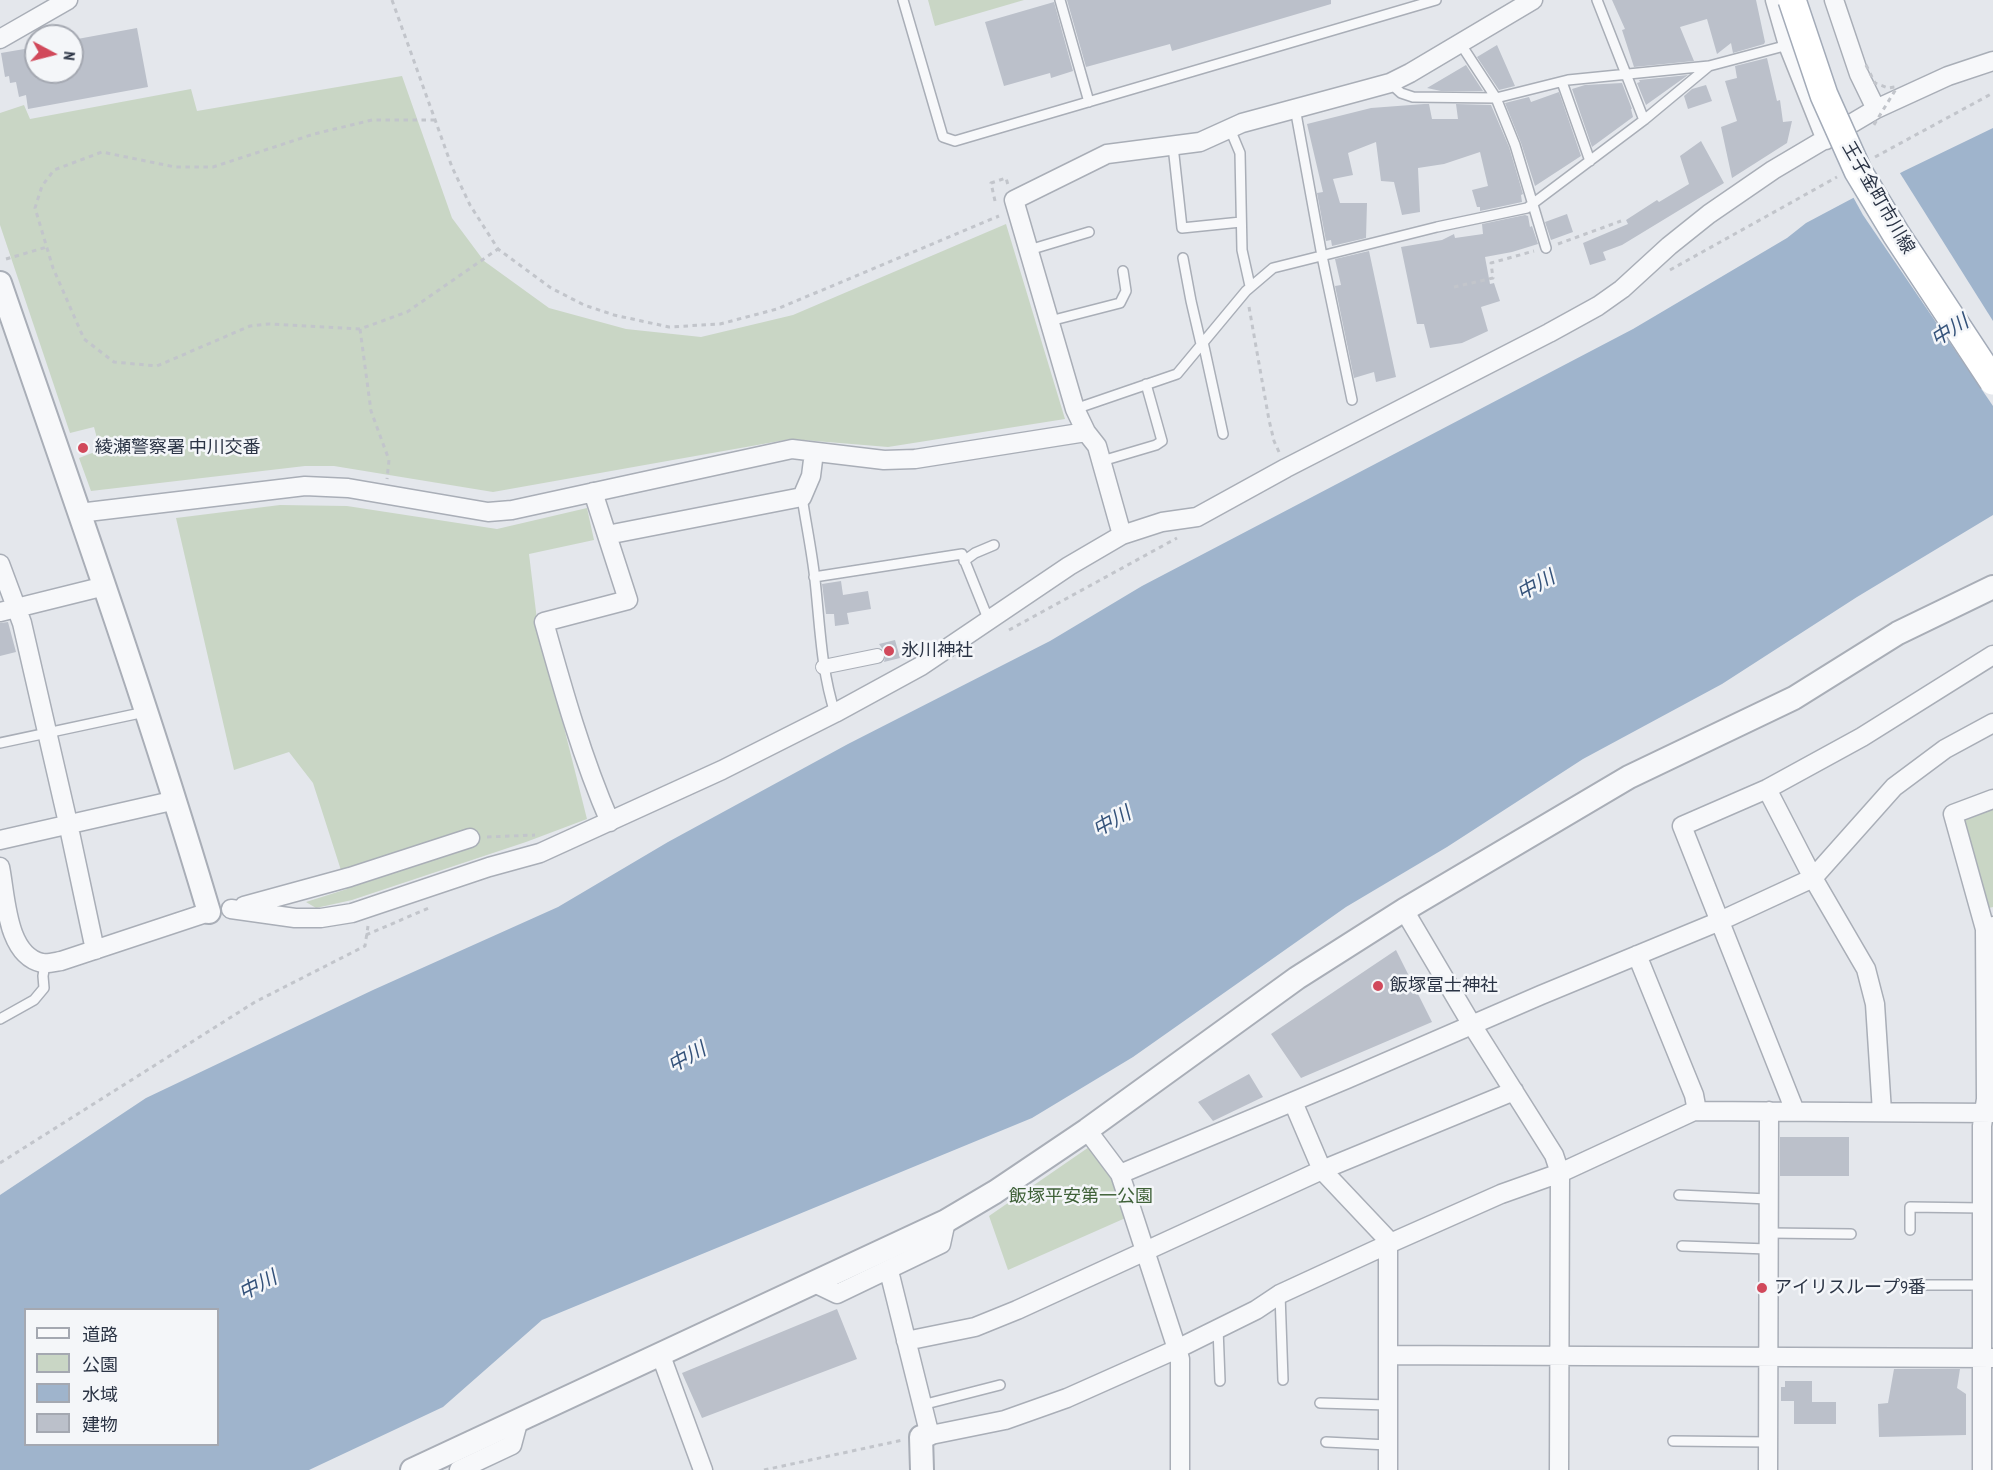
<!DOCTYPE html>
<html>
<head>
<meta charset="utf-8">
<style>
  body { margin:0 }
  #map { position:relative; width:1993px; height:1470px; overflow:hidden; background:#e4e7ec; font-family:"PT Sans Narrow","Noto Sans JP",sans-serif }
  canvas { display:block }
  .legend { position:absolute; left:24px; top:1308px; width:195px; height:138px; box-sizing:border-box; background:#f4f6f9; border:2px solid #a4a8b1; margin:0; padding:8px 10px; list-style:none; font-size:18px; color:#2b3445 }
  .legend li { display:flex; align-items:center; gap:12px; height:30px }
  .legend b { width:30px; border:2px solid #a4a8b1 }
  .north { position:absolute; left:24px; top:24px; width:60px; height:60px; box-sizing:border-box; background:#f4f6f9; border:2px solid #a4a8b1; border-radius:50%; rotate:97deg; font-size:16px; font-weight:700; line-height:24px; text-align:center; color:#2b3445 }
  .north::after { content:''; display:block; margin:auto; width:21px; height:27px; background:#d1495b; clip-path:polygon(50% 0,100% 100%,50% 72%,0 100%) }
</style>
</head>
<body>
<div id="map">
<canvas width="1993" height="1470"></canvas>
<ul class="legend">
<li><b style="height:8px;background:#f7f8fa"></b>道路</li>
<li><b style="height:16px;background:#c9d6c5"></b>公園</li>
<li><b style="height:16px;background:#9fb4cc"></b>水域</li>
<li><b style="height:16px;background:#bbc0ca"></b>建物</li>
</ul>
<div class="north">N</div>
</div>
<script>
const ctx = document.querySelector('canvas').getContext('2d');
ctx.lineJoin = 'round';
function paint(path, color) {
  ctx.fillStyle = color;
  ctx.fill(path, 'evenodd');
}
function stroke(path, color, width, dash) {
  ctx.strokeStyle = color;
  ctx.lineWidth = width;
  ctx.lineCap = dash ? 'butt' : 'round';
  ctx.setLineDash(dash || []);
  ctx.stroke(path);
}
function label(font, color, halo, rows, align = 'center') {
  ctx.font = font + ' "PT Sans Narrow","Noto Sans JP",sans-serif';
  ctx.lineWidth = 5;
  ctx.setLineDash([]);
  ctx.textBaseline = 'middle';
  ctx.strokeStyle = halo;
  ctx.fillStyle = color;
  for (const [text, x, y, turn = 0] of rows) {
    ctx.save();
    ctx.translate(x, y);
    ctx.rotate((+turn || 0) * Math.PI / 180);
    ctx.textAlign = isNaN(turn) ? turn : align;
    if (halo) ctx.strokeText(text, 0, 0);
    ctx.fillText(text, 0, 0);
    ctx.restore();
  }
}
paint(new Path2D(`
  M 928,0 L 1024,0 L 935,26 Z
  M 402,76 L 452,218 L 484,261 L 549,308 L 626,329 L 701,337 L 793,315 L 1006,224 L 1065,419 L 888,447 L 791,439 L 493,492 L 334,466 L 305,466 L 91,491 L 79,458 L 100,450 L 94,427 L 70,433 L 0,225 L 0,113 L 24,105 L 30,119 L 191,89 L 197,111 Z
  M 280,505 L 347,506 L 497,529 L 587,508 L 594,540 L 529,554 L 537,620 L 587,819 L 526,842 L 352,900 L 316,908 L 306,902 L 347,889 L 313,783 L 289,752 L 234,770 L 176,518 Z
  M 1993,808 L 1993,907 L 1989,908 L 1964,820 Z
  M 1092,1145 L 1116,1175 L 1130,1216 L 1008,1270 L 989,1216 Z`), '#c9d6c5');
paint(new Path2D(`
  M 1993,128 L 1993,515 L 1857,597 L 1722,684 L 1583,759 L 1447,847 L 1346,907 L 1133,1057 L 1032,1118 L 542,1320 L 443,1407 L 309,1470 L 0,1470 L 0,1195 L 146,1098 L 373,990 L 558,907 L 668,842 L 848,744 L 1050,641 L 1142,586 L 1633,329 L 1787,238 L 1806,223 L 1904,171 ZM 26,1310 L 218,1310 L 218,1444 L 26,1444 Z`), '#9fb4cc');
paint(new Path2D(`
  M 1898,170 L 1993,321 L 1993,406 L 1863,215 L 1852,195 Z`), '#e4e7ec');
paint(new Path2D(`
  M 1067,0 L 1331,0 L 1331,4 L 1172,51 L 1170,44 L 1086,67 Z
  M 1612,0 L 1756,0 L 1765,42 L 1764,44 L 1733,53 L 1731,43 L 1717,54 L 1707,19 L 1680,27 L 1694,61 L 1634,67 L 1622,30 L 1625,29 Z
  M 1054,2 L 1073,71 L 1051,78 L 1050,73 L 1004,86 L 985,22 Z
  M 137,28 L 148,87 L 28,109 L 26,95 L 19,97 L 16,82 L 10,83 L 9,76 L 5,77 L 1,53 L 36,47 L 36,72 L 72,72 L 72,40 Z
  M 1497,45 L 1515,86 L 1499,90 L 1477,57 Z
  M 1767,58 L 1777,101 L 1780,100 L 1783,122 L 1792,121 L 1787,143 L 1732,178 L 1721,127 L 1737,121 L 1725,81 L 1737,78 L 1735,66 Z
  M 1466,65 L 1483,91 L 1441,91 L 1427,88 Z
  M 1688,75 L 1646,105 L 1637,83 L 1640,82 L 1639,80 Z
  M 1622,83 L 1632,109 L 1631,109 L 1633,117 L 1592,147 L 1572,89 L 1585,85 Z
  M 1706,85 L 1712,101 L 1688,109 L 1684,96 L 1692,89 Z
  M 1559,92 L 1581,156 L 1535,186 L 1521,143 L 1505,103 L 1529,97 L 1531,102 Z
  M 1424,104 L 1429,104 L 1432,119 L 1458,119 L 1456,104 L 1491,105 L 1509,147 L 1523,194 L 1521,195 L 1522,202 L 1480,211 L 1480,207 L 1477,207 L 1472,190 L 1488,186 L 1480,152 L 1444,164 L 1418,168 L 1420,212 L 1402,215 L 1394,182 L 1381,181 L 1376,142 L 1348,153 L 1353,175 L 1333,179 L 1340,203 L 1367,203 L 1366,238 L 1332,246 L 1331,240 L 1326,241 L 1317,193 L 1323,192 L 1307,124 L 1371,108 Z
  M 1701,141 L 1724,183 L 1622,245 L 1603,252 L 1606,260 L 1590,265 L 1583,243 L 1628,224 L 1626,220 L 1657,200 L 1659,202 L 1689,184 L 1680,156 Z
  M 1567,214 L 1573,232 L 1551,240 L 1545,222 Z
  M 1525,215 L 1528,216 L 1530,227 L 1532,226 L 1538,244 L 1512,252 L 1485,257 L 1490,284 L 1494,283 L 1500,301 L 1481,307 L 1488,331 L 1462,343 L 1430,348 L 1424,324 L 1417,324 L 1401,247 L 1442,240 L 1454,234 L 1455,238 L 1483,234 L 1482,224 Z
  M 1369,251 L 1396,377 L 1376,382 L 1374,372 L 1354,378 L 1335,286 L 1341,285 L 1335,259 Z
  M 841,581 L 843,595 L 868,591 L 871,609 L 847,613 L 849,624 L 835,626 L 834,614 L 826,614 L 822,584 Z
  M 8,622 L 16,652 L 0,656 L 0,623 Z
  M 895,640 L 900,658 L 884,662 L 886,654 L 879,644 Z
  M 1396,950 L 1432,1022 L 1301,1078 L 1271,1034 Z
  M 1249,1074 L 1263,1097 L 1213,1121 L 1198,1102 Z
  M 1780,1137 L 1849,1137 L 1849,1176 L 1780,1176 Z
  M 837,1309 L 857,1359 L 702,1418 L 682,1373 Z
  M 1894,1369 L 1960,1369 L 1957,1388 L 1966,1394 L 1966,1435 L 1879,1437 L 1878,1404 L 1888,1403 Z
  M 1785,1381 L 1812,1381 L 1812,1402 L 1836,1402 L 1836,1424 L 1794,1424 L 1794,1401 L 1781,1401 L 1781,1387 L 1785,1387 Z`), '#bbc0ca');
const service = new Path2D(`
  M 903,0 L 943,137 L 955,141 L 1436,0
  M 1060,0 L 1089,102
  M 1597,0 L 1644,120
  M 1460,43 L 1496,98 L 1515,145 L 1546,248
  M 1562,82 L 1590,161
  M 1390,83 L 1401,93 L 1413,97 L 1496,98 L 1568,80 L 1709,66
  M 1295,108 L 1322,256 L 1352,400
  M 1230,129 L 1240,153 L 1242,250 L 1250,286
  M 1173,146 L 1182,228 L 1241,222
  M 1029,250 L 1089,232
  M 1183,258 L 1191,301 L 1201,344
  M 1050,321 L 1120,303 L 1126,291 L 1123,271
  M 1203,342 L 1223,434
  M 1075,409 L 1177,374 L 1246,291 L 1273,268 L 1437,227 L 1527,208 L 1644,120 L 1709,66 L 1788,45
  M 1102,461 L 1156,445 L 1162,441 L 1146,384
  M 802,497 C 806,524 812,552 815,580 C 820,625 821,670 835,713
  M 964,561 L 975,553 L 994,545
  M 814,577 L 962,554 L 989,621
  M 0,743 L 145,712
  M 0,1019 L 34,1000 L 44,988 L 43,976 L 45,964
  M 1679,1195 L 1768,1199
  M 1910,1230 L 1910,1207 L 1982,1208
  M 1769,1233 L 1851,1234
  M 1682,1246 L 1768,1249
  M 1904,1285 L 1983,1285
  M 1280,1294 L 1283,1380
  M 1218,1328 L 1220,1381
  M 1320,1403 L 1388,1405
  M 922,1405 L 1000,1385
  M 1673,1441 L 1768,1442
  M 1326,1442 L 1388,1445`);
const pedestrian = new Path2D(`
  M 823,667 L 877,656`);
const minor = new Path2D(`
  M 1775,0 L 1788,45 L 1826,140
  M 1834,0 L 1859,74 L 1876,109
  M 0,39 L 68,0
  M 593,492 L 628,600 L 544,622 C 563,690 582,758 610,822
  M 79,513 L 305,486 L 348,488 L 488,512 L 512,510 L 792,449 L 884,460 L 915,459 L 1086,432
  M 607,535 L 802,497 L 811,476 L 814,452
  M 1122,535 L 1097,446 L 1086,432 L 1075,409 L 1014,200 L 1107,154 L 1200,142 L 1242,123 L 1368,89 L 1390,83 L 1410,73 L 1533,0
  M 0,564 L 22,623 L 68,823 L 95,950
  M 0,612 L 105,586
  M 1767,789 L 1813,878 L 1866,969 L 1875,1004 L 1882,1112
  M 0,840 L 176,800
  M 0,867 C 6,896 6,955 42,963 C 48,964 55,962 61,961 L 209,912
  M 244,906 L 350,877 L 470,838
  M 231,909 L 295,918 L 321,918 L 352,913 L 489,867 L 540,853 L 722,770 L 835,713 L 921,666 L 1069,566 L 1122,535 L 1162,522 L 1197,517 L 1286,468 L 1549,333 L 1598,306 L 1622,289 L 1669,246 L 1709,214 L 1773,170 L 1876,109 L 1948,76 L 1993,61
  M 1404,910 L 1472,1025 L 1554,1155 L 1560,1173 L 1559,1470
  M 1985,929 L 1953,814 L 1993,799
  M 1637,955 L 1694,1095 L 1697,1111
  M 1293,1102 L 1322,1170 L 1391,1243
  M 1795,1111 L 1682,826 L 1767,789 L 1862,737 L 1993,655
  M 1087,1130 L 1120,1174 L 1177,1349 L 1180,1359 L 1180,1470
  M 1120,1174 L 1347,1079 L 1541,995 L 1720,921 L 1813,878 L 1894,787 L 1945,749 L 1993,723
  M 1388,1245 L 1388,1470
  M 889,1271 L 930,1436
  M 812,1282 L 837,1294 L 941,1244 L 946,1221
  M 906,1341 L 975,1327 L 1017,1310 L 1322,1170 L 1514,1091
  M 660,1353 L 703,1470
  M 1388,1355 L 1993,1358
  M 921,1437 L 1005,1420 L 1067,1398 L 1177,1349 L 1256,1310 L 1280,1294 L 1395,1241 L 1501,1194 L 1560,1173 L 1694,1111 L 1993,1113
  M 459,1470 L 512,1445 L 519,1419
  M 1768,1470 L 1769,1111
  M 1982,1470 L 1982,1126 L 1986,1099 L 1985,929 L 1993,926`);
const tertiary = new Path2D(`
  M 0,283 C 72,492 146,700 209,912
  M 921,1437 L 922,1470
  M 412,1470 L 946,1221 L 995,1192 L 1087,1130 L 1297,978 L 1404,910 L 1629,777 L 1794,698 L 1898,633 L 1993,587`);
stroke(service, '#a9aeb7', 12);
stroke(pedestrian, '#a9aeb7', 16);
stroke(minor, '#a9aeb7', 21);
stroke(tertiary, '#a9aeb7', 26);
stroke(new Path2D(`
  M 392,0 L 452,167 L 470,205 L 498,249 L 551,288 L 584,305 L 614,315 L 669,327 L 720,324 L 777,309 L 999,216
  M 435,120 L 372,120 L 314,134 L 213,167 L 175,167 L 102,152 L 54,170 L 42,186 L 35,208 L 53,268 L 84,339 L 114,362 L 157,366 L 250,326 L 269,324 L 360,329 L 407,312 L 498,249
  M 1875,157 L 1993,93
  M 995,201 L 991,183 L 1006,178 L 1008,185
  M 1558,244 L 1621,221
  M 6,259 L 47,247
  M 1670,270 L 1837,177
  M 1454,287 L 1493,278 L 1491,263 L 1534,251
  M 1249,307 L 1269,420 L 1274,441 L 1279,452
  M 360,329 L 371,411 L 389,460 L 387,479
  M 1009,630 L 1177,538
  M 487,837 L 535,835
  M 366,935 L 431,907
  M 0,1163 L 255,1002 L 365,946 L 368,926
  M 764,1470 L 903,1440`), '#c2c5cb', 3, [4.5, 4.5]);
stroke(service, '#f7f8fa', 9);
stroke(pedestrian, '#f7f8fa', 14);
stroke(minor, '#f7f8fa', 18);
stroke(tertiary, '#f7f8fa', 22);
const primaryBridge = new Path2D(`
  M 1792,0 L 1824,95 L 1858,171 L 1896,234 L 1993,381`);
stroke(primaryBridge, '#a3abb8', 30, []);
stroke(new Path2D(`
  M 1866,65 L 1875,83 L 1888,88 L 1895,87 L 1896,89 L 1872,128`), '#c2c5cb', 3, [4.5, 4.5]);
stroke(primaryBridge, '#fff', 27);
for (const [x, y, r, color] of [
  [83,448,6,"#d1495b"],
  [889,651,6,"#d1495b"],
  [1378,986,6,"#d1495b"],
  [1762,1288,6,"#d1495b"]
]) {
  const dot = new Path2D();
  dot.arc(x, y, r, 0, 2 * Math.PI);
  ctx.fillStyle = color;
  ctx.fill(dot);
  stroke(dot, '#f4f6f9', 2);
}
label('18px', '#2b3445', '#f4f6f9', [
  ["王子金町市川線",1878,198,60]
]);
label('18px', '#2b3445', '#f4f6f9', [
  ["綾瀬警察署 中川交番",95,448],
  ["氷川神社",901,651],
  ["飯塚冨士神社",1390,986],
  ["アイリスループ9番",1774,1288]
], 'left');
label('18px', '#3f6138', '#f4f6f9', [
  ["飯塚平安第一公園",1081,1197]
]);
label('italic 20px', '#34527a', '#f4f6f9', [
  ["中川",1950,331,-32],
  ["中川",1536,586,-29],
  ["中川",1112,822,-29],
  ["中川",687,1058,-29],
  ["中川",258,1286,-27]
]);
</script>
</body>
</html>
